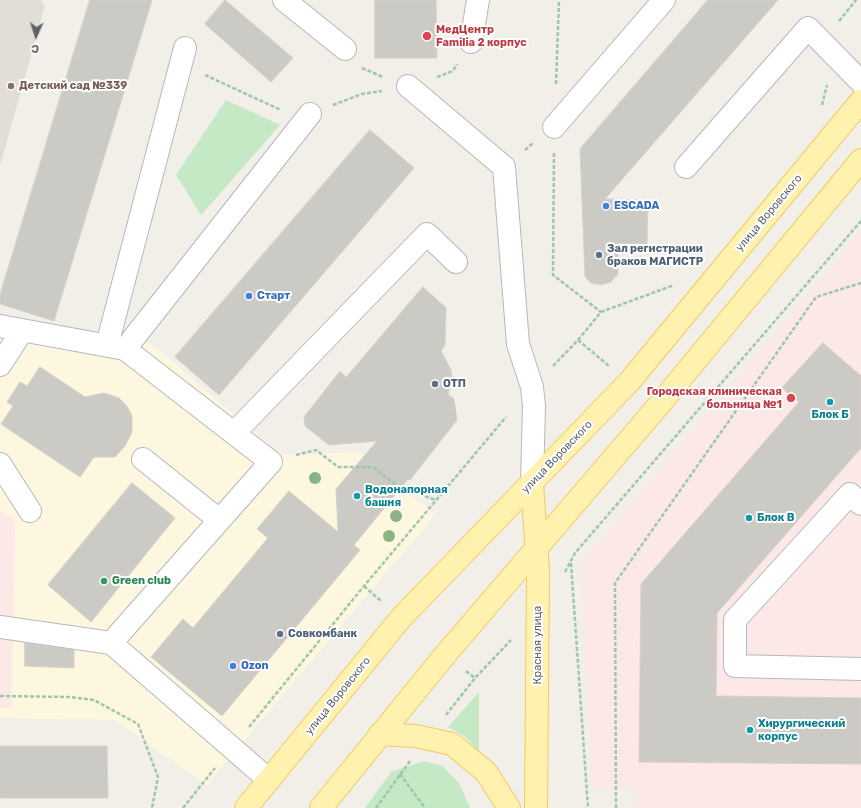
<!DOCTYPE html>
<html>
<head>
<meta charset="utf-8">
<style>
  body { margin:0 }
  #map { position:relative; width:861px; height:808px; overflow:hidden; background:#f1efe8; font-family:Rubik,sans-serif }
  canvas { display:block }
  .north { position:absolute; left:16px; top:16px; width:40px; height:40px; -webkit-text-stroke:3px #fff; paint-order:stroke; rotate:183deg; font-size:11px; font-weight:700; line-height:16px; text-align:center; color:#5f6368 }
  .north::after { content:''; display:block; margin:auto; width:14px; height:18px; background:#5f6368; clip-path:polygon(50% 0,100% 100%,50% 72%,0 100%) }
</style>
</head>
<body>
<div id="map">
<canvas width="861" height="808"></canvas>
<div class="north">С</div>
</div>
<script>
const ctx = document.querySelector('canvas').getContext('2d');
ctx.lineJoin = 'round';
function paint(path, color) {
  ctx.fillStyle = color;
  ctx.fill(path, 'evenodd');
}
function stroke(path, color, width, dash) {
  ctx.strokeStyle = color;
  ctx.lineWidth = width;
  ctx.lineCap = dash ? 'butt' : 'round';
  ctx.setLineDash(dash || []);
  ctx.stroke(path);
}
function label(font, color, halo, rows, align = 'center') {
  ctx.font = font + ' Rubik,sans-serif';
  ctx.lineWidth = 4;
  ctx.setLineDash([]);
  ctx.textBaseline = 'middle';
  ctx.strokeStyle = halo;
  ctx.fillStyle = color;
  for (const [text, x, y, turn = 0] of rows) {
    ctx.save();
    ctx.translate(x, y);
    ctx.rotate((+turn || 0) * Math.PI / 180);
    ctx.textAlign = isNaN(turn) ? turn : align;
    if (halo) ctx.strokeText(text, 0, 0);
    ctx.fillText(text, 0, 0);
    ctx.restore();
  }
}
paint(new Path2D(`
  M 0,323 L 152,344 L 281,455 L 360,452 L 435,515 L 207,785 L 115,720 L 0,718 Z`), '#fef7e0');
paint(new Path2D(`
  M 0,0 L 41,0 L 45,6 L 0,166 Z`), '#e1ded6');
paint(new Path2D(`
  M 861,232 L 861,808 L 637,808 L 638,788 L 592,788 L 581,564 Z
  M 0,511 L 15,520 L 11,708 L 0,708 Z`), '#fce8e6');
paint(new Path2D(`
  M 226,100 L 280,125 L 201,215 L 176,175 Z
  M 479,692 L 479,751 L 464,736 L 448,727 Z
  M 424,761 L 442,766 L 459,783 L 470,808 L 365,808 L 391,772 Z`), '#c5e8c5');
const building = new Path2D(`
  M 90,0 L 152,0 L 54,321 L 0,304 L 0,295 Z
  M 225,0 L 293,58 L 271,82 L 205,24 Z
  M 375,0 L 436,0 L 437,58 L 375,58 Z
  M 708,0 L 778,0 L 605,199 L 648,200 L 647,244 L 618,243 L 618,274 L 611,282 L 601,285 L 591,283 L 585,277 L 580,149 Z
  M 370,130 L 414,168 L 219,395 L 175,357 Z
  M 423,287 L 446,308 L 445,345 L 441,351 L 451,370 L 452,378 L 448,394 L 454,399 L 457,420 L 410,480 L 408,479 L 354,545 L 360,550 L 222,716 L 151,657 L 183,619 L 193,628 L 268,538 L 257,529 L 289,491 L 338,532 L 336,489 L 377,441 L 329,445 L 305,426 L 304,417 L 340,371 L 346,377 Z
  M 823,343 L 861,376 L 861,448 L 717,613 L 716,696 L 861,698 L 861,764 L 639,762 L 641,584 L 799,402 L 782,388 Z
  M 40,367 L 85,397 L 104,393 L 119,398 L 127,406 L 132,416 L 132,432 L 125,446 L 115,457 L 94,457 L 80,477 L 1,424 L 13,406 L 7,402 L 20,382 L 27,386 Z
  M 132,483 L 175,518 L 91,622 L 48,585 Z
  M 25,643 L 74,650 L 74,668 L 25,666 Z
  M 0,746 L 107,746 L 108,798 L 0,798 Z`);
paint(building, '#cccac5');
stroke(building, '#d6d1c6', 1);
const minor = new Path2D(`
  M 284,0 L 345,49
  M 471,42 L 478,0
  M 408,86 L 504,167 L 518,344 L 532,387 L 534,406 L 532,483
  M 554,127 L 664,0
  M 686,167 L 808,28 L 861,82
  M 0,326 L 125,349 L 271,462 L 111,643 L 269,780
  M 107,345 L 185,48
  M 125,349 L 310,114
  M 0,365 L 22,331
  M 234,433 L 427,234 L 456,262
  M 143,459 L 219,520
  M 0,464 L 30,511
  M 861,504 L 850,494 L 735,620 L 735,666 L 861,669
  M 0,627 L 111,643`);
const major = new Path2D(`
  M 532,483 L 538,571 L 536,808
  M 380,734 L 416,736 L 452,744 L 486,772 L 509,808
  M 246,808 L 401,618 L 629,382 L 861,101
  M 321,808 L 445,655 L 659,405 L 861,160`);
stroke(minor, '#b5b8bc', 24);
stroke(major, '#f2c960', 24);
stroke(new Path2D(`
  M 839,21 L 856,0
  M 362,68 L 383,77
  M 205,75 L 281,110
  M 437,77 L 453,71 L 457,64
  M 556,84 L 559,0
  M 333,105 L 362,94 L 382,91
  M 822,105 L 827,85
  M 525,150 L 533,143
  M 554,153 L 553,275 L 601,312
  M 578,340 L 609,366
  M 553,366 L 578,340 L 601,312 L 674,285
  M 296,455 L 316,450 L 338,467 L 373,467 L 400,488 L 436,500
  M 571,563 L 588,808
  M 565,572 L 575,553 L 861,221
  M 364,586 L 382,602
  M 466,671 L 475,678
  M 0,696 L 69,697 L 94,700 L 138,724 L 158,777 L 152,808
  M 446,715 L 475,678 L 511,640
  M 249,727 L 364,586 L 506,417
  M 400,774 L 425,808
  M 183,808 L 215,768
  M 376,808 L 410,761
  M 616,808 L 615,583 L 816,297 L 861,283`), '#9cc7a9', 2.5, [4, 2]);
stroke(minor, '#fff', 22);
stroke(major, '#fff2af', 22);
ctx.fillStyle = '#89b387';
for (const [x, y] of [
  [315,478],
  [396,516],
  [389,536]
]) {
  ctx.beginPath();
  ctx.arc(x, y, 6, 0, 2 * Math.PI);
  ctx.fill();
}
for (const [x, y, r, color] of [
  [427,36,5,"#e0444e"],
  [11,86,4,"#8d6e63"],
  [606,206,4,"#3f7fe0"],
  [599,255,4,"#5c6f8a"],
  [249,296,4,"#3f7fe0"],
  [435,384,4,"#5c6f8a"],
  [791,398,5,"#e0444e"],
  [830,402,4,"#0f9aa8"],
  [357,496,4,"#0f9aa8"],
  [749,518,4,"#0f9aa8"],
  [104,581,4,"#2e9e5b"],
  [280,634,4,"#5c6f8a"],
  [233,666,4,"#3f7fe0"],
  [750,730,4,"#0f9aa8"]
]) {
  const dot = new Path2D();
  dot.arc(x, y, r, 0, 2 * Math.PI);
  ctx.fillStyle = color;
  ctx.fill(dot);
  stroke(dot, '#fff', 1.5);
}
label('bold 11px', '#be3a42', '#fff', [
  ["МедЦентр",436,30],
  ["Familia 2 корпус",436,43],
  ["Городская клиническая",782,392,"right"],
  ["больница №1",782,405,"right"]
], 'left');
label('bold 11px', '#785e54', '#fff', [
  ["Детский сад №339",19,86]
], 'left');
label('bold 11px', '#366cbe', '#fff', [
  ["ESCADA",614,206],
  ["Старт",257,296],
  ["Ozon",241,666]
], 'left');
label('11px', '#5f6368', '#fff', [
  ["улица Воровского",769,213,-50],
  ["улица Воровского",557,457,-46],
  ["Красная улица",538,645,-90],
  ["улица Воровского",338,696,-51]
]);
label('bold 11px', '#4e5e75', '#fff', [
  ["Зал регистрации",607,249],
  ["браков МАГИСТР",607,262],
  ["ОТП",443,384],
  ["Совкомбанк",288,634]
], 'left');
label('bold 11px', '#0d838f', '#fff', [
  ["Блок Б",830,415,"center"],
  ["Водонапорная",365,490],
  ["башня",365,503],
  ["Блок В",757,518],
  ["Хирургический",758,724],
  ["корпус",758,737]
], 'left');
label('bold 11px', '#27864d', '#fff', [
  ["Green club",112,581]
], 'left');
</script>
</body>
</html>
